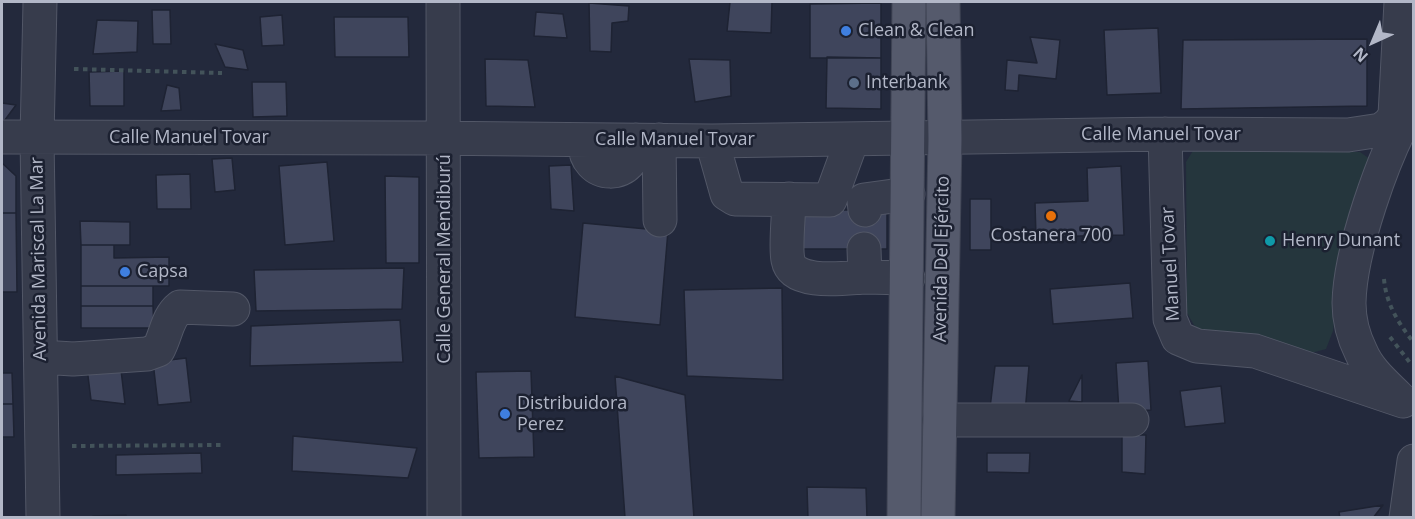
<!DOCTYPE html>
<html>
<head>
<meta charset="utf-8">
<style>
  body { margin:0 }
  #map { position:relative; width:1415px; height:519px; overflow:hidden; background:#23293c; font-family:"Open Sans",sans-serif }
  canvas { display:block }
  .frame { position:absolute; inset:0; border:3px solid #b2b7c7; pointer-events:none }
  .north { position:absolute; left:1343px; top:12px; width:60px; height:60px; -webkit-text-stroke:4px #1c2131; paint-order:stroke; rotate:224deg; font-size:16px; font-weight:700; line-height:24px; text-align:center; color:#b2b7c7 }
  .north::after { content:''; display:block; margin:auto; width:21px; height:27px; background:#b2b7c7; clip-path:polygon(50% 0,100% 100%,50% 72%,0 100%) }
</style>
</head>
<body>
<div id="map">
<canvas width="1415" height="519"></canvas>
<div class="frame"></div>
<div class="north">N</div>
</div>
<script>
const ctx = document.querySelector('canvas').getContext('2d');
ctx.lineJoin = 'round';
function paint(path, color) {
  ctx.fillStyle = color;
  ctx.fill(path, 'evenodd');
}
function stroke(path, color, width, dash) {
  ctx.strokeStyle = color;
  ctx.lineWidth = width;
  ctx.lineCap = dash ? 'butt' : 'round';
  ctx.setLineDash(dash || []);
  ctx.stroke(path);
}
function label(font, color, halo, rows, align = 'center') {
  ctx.font = font + ' "Open Sans",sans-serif';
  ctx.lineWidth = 5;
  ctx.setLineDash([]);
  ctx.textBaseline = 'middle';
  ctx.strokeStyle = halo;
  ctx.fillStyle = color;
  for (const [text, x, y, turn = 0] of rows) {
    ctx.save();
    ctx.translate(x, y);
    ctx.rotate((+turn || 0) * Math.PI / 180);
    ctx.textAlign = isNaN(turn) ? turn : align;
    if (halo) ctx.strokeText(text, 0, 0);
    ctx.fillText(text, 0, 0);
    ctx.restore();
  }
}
paint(new Path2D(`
  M 1194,149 L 1360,152 L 1370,159 L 1343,247 L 1333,331 L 1326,349 L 1304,355 L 1206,335 L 1194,325 L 1187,313 L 1186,162 Z`), '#25363d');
const building = new Path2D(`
  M 730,2 L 772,2 L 771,33 L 727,31 Z
  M 589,3 L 629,6 L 628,21 L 612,23 L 611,52 L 590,51 Z
  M 881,3 L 881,58 L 810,58 L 810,4 Z
  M 152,10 L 170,10 L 171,44 L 153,44 Z
  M 536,12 L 563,14 L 567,38 L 534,36 Z
  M 282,15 L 284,45 L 262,46 L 260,17 Z
  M 334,17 L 408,17 L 409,57 L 335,57 Z
  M 97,20 L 138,21 L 137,52 L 93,54 Z
  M 1158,28 L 1161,93 L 1107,95 L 1104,30 Z
  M 1030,37 L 1060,40 L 1056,79 L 1019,75 L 1018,91 L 1005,90 L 1007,60 L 1037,63 Z
  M 1367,39 L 1367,106 L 1181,109 L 1183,40 Z
  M 215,44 L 243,50 L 248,70 L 225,67 Z
  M 827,57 L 881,58 L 881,109 L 826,108 Z
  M 485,59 L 528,60 L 535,107 L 486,106 Z
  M 689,59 L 730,60 L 731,96 L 695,102 Z
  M 124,71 L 124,106 L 90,106 L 89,72 Z
  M 252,82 L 286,82 L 287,116 L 253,117 Z
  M 167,85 L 179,88 L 181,110 L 161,111 Z
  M 2,103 L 16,105 L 2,124 Z
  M 232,158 L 235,190 L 215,192 L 212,159 Z
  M 327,162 L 334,241 L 285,245 L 279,166 Z
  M 2,163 L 16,176 L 16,213 L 2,213 Z
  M 571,165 L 574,211 L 551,209 L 549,166 Z
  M 1121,166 L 1124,235 L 1036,237 L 1035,203 L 1088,201 L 1087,168 Z
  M 190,174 L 191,209 L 157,209 L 156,175 Z
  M 385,176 L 419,177 L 419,263 L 386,263 Z
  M 970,199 L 991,199 L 991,250 L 970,250 Z
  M 794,210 L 887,210 L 887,249 L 794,249 Z
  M 2,213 L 16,213 L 17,292 L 2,292 Z
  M 80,221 L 130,222 L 130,245 L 81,245 Z
  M 583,223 L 668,231 L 660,325 L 575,317 Z
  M 81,245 L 114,245 L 114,258 L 169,257 L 169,286 L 81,286 Z
  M 404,268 L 402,309 L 256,311 L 254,270 Z
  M 1130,283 L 1133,318 L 1053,324 L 1050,289 Z
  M 81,286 L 153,286 L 153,306 L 81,306 Z
  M 782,288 L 783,380 L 687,376 L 684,290 Z
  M 81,306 L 153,306 L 154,328 L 81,328 Z
  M 400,320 L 403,362 L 250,366 L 251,326 Z
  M 186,358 L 191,402 L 158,405 L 153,362 Z
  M 1148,361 L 1151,410 L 1119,412 L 1116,363 Z
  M 995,366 L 1029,366 L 1025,413 L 990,408 Z
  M 87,368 L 121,370 L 125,404 L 91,400 Z
  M 531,371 L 534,457 L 479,458 L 476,372 Z
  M 2,373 L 12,373 L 13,404 L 2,404 Z
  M 1082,375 L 1082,402 L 1069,401 Z
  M 615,376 L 685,395 L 694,518 L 625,518 Z
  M 1221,386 L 1225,423 L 1185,427 L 1180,391 Z
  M 2,404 L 13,404 L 14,437 L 2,437 Z
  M 1122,435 L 1146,435 L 1145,474 L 1122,472 Z
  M 293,436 L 417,448 L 408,478 L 292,471 Z
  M 201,453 L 202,473 L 116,475 L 116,455 Z
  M 987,453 L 1030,453 L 1029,473 L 987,472 Z
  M 807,487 L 866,488 L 867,518 L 808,518 Z
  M 1383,505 L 1373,518 L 1340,518 L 1339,512 Z
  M 126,515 L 126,518 L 93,518 L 93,516 Z`);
paint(building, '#3f455c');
stroke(building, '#1e2333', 1.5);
const minor = new Path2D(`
  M 40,2 L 37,138 L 43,518
  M 443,2 L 444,518
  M 1165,134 L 1170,319 L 1178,338 L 1197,346 L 1255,351 L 1403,401
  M 2,137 L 424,138 L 712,141 L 1165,134 L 1348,135 L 1381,130 L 1390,123 L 1395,115 L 1401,2
  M 585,140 C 582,181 638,182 636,140
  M 659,140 L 660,220
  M 712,141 L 727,194 L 735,199 L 830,200 L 852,140
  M 789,199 C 789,214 785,247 788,260 C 793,286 845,278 865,277
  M 865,210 L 864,200 L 908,194
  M 864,249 L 865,277 L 908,278
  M 41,357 L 73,359 L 147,354 L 158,350 C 166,336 167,317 180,307 L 233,309
  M 1399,398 C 1385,384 1369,371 1361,352 C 1354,338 1349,320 1349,303 C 1350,251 1383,156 1410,110
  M 939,420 L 1132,420
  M 1406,518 L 1414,461`);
const major = new Path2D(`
  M 904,518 L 909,2
  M 938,518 L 945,139 L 943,2`);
stroke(minor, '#525767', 35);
stroke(major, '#404555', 35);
stroke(new Path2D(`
  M 74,69 L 222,73
  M 1384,279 C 1386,304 1399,324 1414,343
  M 1390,337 L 1411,364
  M 72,446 L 222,445`), '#43535a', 4, [4.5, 4.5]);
stroke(minor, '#373c4c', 33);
stroke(major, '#555a6c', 33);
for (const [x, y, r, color] of [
  [846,31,6,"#3f7fe0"],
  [854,83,6,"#5c6f8a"],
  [1051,216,6,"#e8710a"],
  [1270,241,6,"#0f9aa8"],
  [125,272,6,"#3f7fe0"],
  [505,414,6,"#3f7fe0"]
]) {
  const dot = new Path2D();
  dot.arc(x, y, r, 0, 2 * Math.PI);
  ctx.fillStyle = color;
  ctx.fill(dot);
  stroke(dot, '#1c2131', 2);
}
label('18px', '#b2b7c7', '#1c2131', [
  ["Clean & Clean",858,31],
  ["Interbank",866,83],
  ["Costanera 700",1051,236,"center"],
  ["Henry Dunant",1282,241],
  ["Capsa",137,272],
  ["Distribuidora",517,404],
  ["Perez",517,425]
], 'left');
label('18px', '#b2b7c7', '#1c2131', [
  ["Calle Manuel Tovar",1161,135],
  ["Calle Manuel Tovar",189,138],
  ["Calle Manuel Tovar",675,140],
  ["Avenida Mariscal La Mar",39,259,-91],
  ["Calle General Mendiburú",445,259,-90],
  ["Avenida Del Ejército",942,259,-89],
  ["Manuel Tovar",1171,264,-93]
]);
</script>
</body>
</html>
